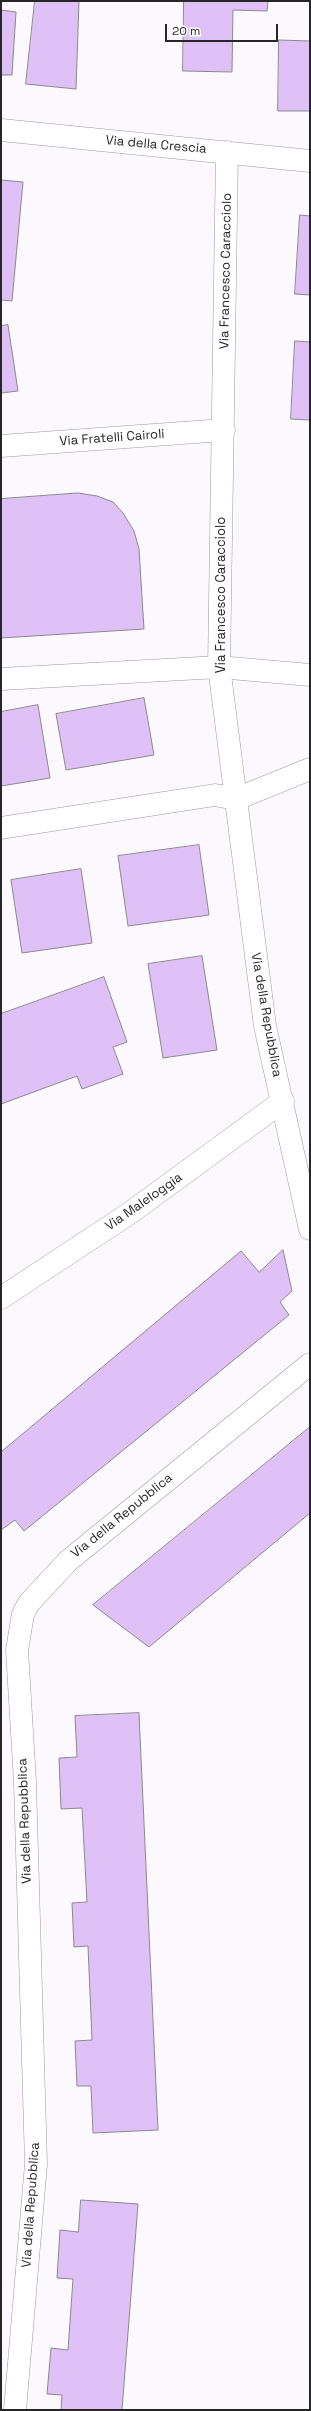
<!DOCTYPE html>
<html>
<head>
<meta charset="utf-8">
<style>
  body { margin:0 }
  #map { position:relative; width:311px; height:2411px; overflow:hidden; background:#fbf9fd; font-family:"Space Grotesk",sans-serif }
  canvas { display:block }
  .frame { position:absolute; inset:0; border:2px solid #262627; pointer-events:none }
  .scale { position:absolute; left:165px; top:24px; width:113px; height:18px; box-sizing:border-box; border:2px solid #262627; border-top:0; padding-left:5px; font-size:12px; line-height:14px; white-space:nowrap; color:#262627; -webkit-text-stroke:3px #fff; paint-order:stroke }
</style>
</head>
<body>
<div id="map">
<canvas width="311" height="2411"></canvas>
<div class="frame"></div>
<div class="scale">20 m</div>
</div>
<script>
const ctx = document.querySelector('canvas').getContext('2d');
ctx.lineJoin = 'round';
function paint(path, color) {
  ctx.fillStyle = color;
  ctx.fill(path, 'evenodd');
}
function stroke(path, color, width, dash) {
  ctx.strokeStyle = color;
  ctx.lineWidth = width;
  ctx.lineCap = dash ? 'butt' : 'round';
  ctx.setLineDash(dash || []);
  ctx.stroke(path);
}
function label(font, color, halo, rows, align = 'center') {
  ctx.font = font + ' "Space Grotesk",sans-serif';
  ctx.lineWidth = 4;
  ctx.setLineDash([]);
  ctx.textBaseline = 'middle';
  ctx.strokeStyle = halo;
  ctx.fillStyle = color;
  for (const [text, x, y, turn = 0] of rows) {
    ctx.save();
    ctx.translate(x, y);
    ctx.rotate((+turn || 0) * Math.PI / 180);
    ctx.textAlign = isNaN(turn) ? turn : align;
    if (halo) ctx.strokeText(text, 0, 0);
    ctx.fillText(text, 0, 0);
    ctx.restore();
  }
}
const building = new Path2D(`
  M 35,1 L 79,1 L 76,89 L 26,84 Z
  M 184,1 L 268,1 L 267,11 L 233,10 L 232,72 L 183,71 Z
  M 1,10 L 16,12 L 12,75 L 1,75 Z
  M 279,40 L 310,41 L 310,111 L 278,111 Z
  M 1,180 L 23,182 L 12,301 L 1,300 Z
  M 300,215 L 310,216 L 310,295 L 295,294 Z
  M 8,325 L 18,391 L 1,393 L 1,326 Z
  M 295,341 L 310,342 L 310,420 L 291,419 Z
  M 78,493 L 97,496 L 113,502 L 123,513 L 134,531 L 139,549 L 144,629 L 1,638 L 1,499 Z
  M 144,698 L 154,755 L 66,770 L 56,714 Z
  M 38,705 L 50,778 L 1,786 L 1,712 Z
  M 199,845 L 209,915 L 128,926 L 118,856 Z
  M 81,869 L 92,943 L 22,953 L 11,880 Z
  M 202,956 L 217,1050 L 163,1058 L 148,964 Z
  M 104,977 L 127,1042 L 113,1047 L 123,1074 L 82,1089 L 77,1076 L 1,1104 L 1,1014 Z
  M 283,1250 L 292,1291 L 280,1302 L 289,1315 L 24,1531 L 15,1520 L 1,1530 L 1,1452 L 241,1251 L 259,1272 Z
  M 310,1427 L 310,1513 L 149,1647 L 93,1605 Z
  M 139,1713 L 158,2130 L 93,2133 L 91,2086 L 77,2086 L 75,2041 L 92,2040 L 88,1946 L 74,1947 L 72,1903 L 87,1902 L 82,1808 L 61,1809 L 59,1758 L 77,1757 L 75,1716 Z
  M 81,2200 L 138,2204 L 122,2410 L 61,2410 L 62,2395 L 47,2394 L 51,2348 L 68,2350 L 73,2279 L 57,2278 L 60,2230 L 78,2232 Z`);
paint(building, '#e0c1f7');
stroke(building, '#8b898c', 1);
const street = new Path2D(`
  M 1,130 L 310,161
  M 227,152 L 219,667 L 265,1026 L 310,1229
  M 1,446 L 224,430
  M 1,679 L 219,667 L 310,675
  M 236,799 L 310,769
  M 1,828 L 215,795 L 236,799
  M 1,1298 L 130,1213 L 283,1101
  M 15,2410 L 36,2164 L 25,1782 L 17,1650 L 23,1614 L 29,1603 L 68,1561 L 310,1364`);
stroke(street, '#9b999c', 23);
stroke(street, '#fff', 22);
label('13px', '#262627', '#fff', [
  ["Via della Crescia",156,145,5],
  ["Via Francesco Caracciolo",226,271,-89],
  ["Via Fratelli Cairoli",112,438,-4],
  ["Via Francesco Caracciolo",221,595,-90],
  ["Via della Repubblica",266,1015,80],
  ["Via Maleloggia",144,1202,-35],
  ["Via della Repubblica",122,1516,-39],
  ["Via della Repubblica",25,1821,-92],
  ["Via della Repubblica",31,2205,-86]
]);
</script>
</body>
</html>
